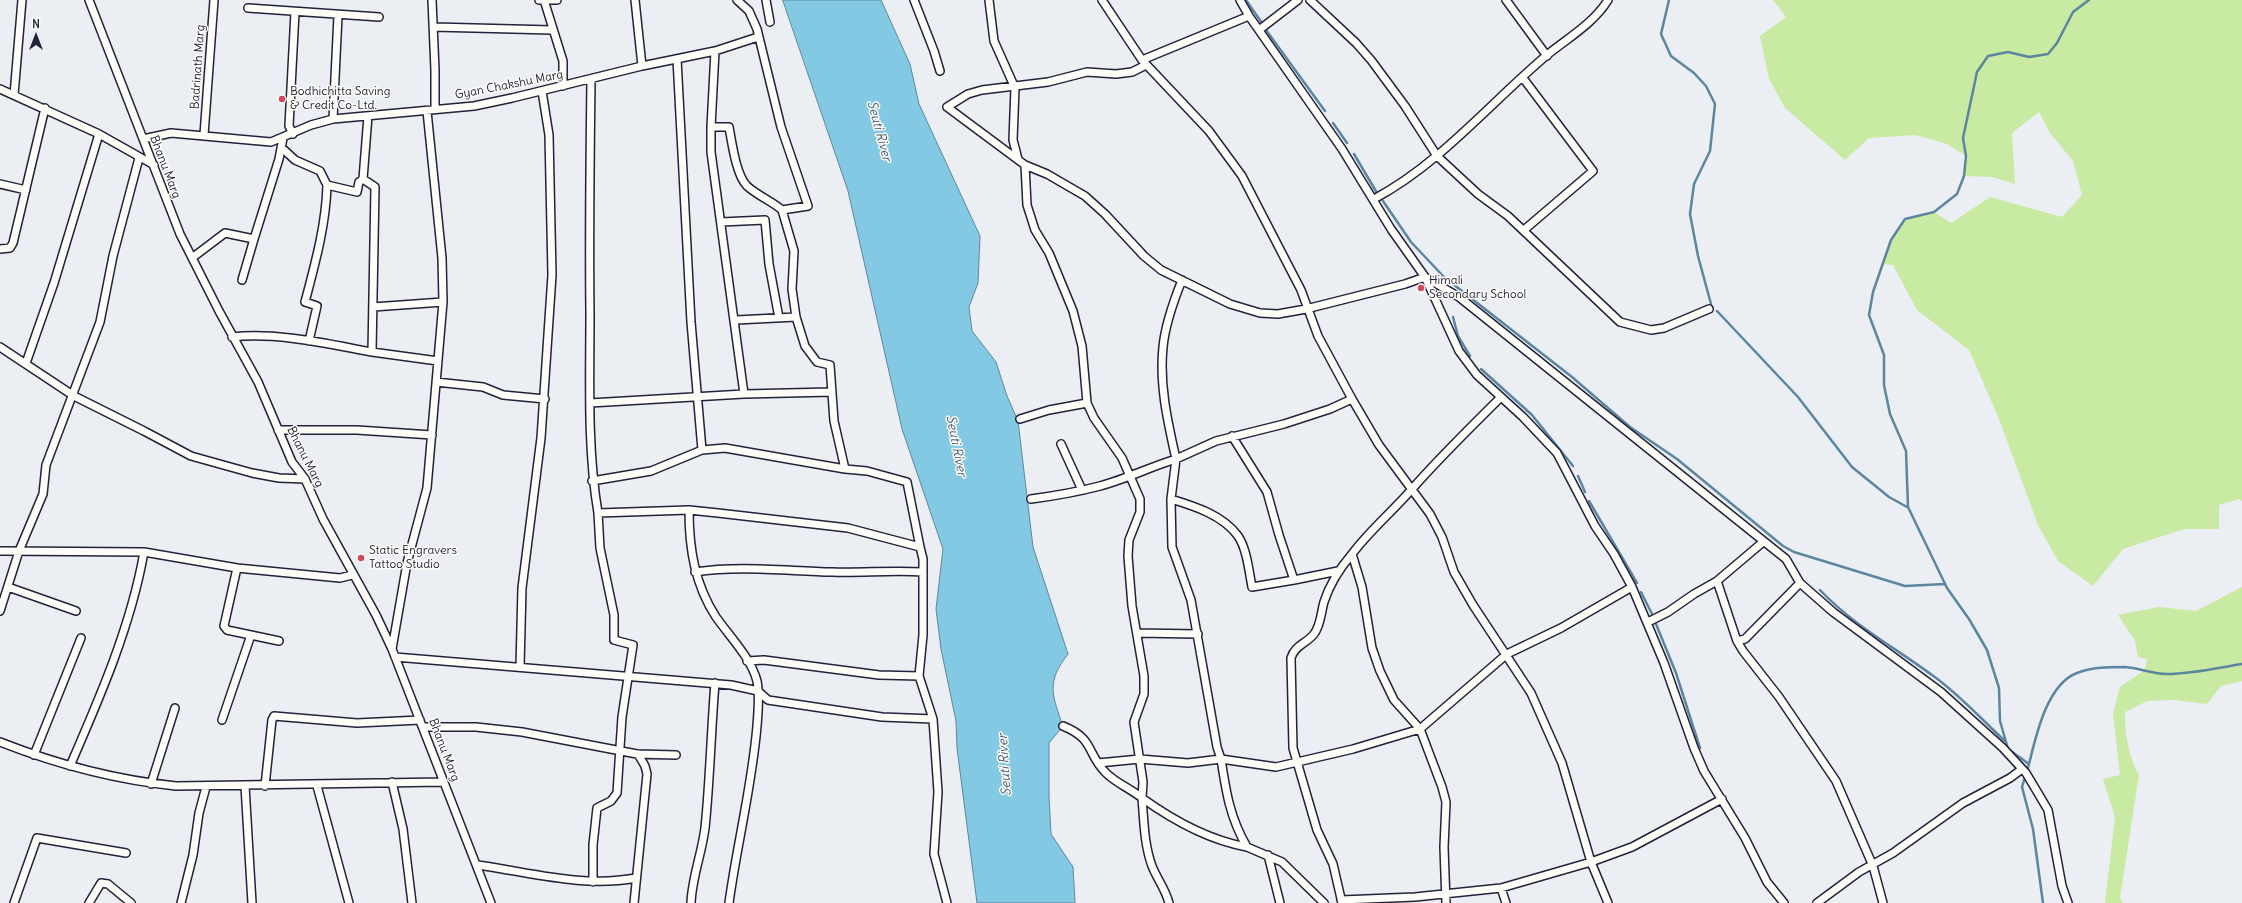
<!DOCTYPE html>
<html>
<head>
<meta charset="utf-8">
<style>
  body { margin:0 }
  #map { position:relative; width:2242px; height:903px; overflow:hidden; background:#ebeef3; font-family:Delius,sans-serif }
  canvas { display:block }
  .north { position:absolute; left:16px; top:16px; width:40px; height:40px; -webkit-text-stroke:3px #fdfcf7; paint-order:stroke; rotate:0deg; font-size:11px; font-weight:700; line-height:16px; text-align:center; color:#22223b }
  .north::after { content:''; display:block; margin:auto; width:14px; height:18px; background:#22223b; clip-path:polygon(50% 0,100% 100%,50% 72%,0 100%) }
</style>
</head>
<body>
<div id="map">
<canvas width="2242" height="903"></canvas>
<div class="north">N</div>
</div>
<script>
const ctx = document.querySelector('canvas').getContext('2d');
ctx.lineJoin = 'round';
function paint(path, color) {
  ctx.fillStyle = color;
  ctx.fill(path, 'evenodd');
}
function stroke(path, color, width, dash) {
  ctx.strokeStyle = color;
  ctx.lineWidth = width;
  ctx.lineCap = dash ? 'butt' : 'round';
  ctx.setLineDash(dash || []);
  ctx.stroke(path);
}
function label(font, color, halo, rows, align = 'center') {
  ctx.font = font + ' Delius,sans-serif';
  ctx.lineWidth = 3;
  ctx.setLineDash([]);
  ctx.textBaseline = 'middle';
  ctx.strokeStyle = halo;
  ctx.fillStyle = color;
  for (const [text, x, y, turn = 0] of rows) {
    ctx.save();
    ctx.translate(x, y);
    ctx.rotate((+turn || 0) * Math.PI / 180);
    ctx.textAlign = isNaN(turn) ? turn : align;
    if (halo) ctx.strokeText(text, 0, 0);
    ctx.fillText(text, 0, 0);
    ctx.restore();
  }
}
paint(new Path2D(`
  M 1773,0 L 2242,0 L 2242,501 L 2239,499 L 2219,505 L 2219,529 L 2184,529 L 2123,549 L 2093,586 L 2058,561 L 2038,525 L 1999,419 L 1969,350 L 1917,310 L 1893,265 L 1883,264 L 1891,240 L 1905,219 L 1934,212 L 1951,223 L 1990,197 L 2062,217 L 2082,195 L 2073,161 L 2050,133 L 2039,112 L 2012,133 L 2015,184 L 1992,177 L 1964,176 L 1966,156 L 1947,144 L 1916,135 L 1869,138 L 1845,160 L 1785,108 L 1769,79 L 1760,36 L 1786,17 Z
  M 2242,587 L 2242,681 L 2221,686 L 2207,704 L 2175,700 L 2147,701 L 2125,712 C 2125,734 2128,756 2139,775 L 2120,898 L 2123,903 L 2105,903 L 2115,817 L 2103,779 L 2120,775 L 2113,714 L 2120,687 L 2145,670 L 2147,659 L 2138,657 L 2135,641 L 2118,615 L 2159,607 L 2196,611 Z`), '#c9eaa2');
const water = new Path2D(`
  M 783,0 L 881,0 L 910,64 L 919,104 L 980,236 L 978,283 L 969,307 L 972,331 L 996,362 L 1007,396 L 1018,421 L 1033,547 L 1068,654 C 1046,682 1052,695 1063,726 L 1049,743 L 1049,797 L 1051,834 L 1073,867 L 1075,903 L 977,903 L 957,748 L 956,721 L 941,649 L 936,609 L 943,549 L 902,429 L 848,191 Z`);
paint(water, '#83c9e4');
stroke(water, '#5c86a0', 1);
stroke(new Path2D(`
  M 1246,0 L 1262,23
  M 1669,0 L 1661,34 L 1671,56 L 1694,73 L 1706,86 L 1715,104 L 1710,151 L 1694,184 L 1690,214 L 1698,256 L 1711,304
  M 1266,30 L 1325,111
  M 1333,123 L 1347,143
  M 1354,154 L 1377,193
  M 1383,201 L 1411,242 L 1444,277 L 1572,377 L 1630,427 L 1677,459 L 1783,546 L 1794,552 L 1905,586 L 1945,584
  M 1717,311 L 1798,397 L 1852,467 L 1889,497 L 1907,507
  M 1453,317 L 1458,336 L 1470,356
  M 1481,369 L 1532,415 L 1573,466
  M 1578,476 L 1585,492
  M 1589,501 L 1637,583
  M 1820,590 C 1853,625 1894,647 1932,675 C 1959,694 1981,719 2005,741
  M 1641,592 L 1653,616
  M 1656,624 L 1676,673 L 1700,748
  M 2029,764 C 2036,736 2047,684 2077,673 C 2091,667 2110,667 2125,667 C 2139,668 2153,674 2167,674 C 2192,674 2217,668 2242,664
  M 2043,903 L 2033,829 L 2022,787 L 2029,764 L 2008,749 L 2000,721 L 1999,688 L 1987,650 L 1969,619 L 1947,588 L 1908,507 L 1906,451 L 1890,414 L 1884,385 L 1884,355 L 1869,315 L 1873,292 L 1891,240 L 1905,219 L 1934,212 L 1957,194 L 1964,176 L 1966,156 L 1963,138 L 1977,72 L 1988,56 L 2008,52 L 2029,57 L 2048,54 L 2057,43 L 2073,12 L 2089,0`), '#5c86a0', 2.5);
const street = new Path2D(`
  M 89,0 L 180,234 L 219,311 L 258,382 L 292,462 L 305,479 L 323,519 L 376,615 L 392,649 L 491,903
  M 432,0 L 435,70 L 435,109
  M 539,0 L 557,0
  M 544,0 L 563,61 L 563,86
  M 635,0 L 642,66
  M 737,0 L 749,11 L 757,29 L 781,127 L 808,206 L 782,210 L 794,251 L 792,289 L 796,317 L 805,346 L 817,362 L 830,365 L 834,421 L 845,469
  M 766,0 L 770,22
  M 914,0 L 934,51 L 940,71
  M 989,0 L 994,41 L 1015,88 L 1013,140 L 1018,159
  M 1102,0 L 1142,60 L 1209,131 L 1242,176 L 1301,290 L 1318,336 L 1352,399 L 1379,445 L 1430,514 L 1442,537 L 1454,572 L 1473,605 L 1531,693 L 1562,763 L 1591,862 L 1608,903
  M 1240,0 L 1249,16 L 1342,149 L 1391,229 L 1425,277 L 1459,351 L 1477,375 L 1523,417 L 1557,453 L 1595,526 L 1614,554 L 1632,587 L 1664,663 L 1694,748 L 1704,771 L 1745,838 L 1767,882 L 1784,903
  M 1310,0 L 1356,43 L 1371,60 L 1405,106 L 1437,156 L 1478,194 L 1508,216 L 1620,322 L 1651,330 L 1664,328 L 1709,309
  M 1506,0 L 1547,56
  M 248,8 L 379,17
  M 434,27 L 552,30
  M 1259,30 L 1298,0
  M 715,51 L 711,127 L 711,152 L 744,394
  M 677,59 L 691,322 L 702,450
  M 1142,60 L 1249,16
  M 1146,65 L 1132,72 L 1116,74 L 1087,72 L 1048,82 L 982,90 L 968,94 L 947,107 L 1025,165 L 1047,174 L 1085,196 L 1105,214 L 1144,256 L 1161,270 L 1230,304 L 1260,313 L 1278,314 L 1306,309 L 1405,284 L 1425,277 L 1459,297 L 1786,559 L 1800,583 L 1833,612 L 1941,692 L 2003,748 L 2026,773 L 2048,810 L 2062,886 L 2068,903
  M 1523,78 L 1593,171 L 1524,230
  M 591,80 C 590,158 589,235 590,313 C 590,380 587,447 598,513 L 689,510 L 718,513 L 848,528 L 920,547 L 923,559 L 923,635 L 919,676 L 933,719 L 938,792 L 934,854 L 947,903
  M 0,89 L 99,134 L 154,165
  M 14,95 L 22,0
  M 333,119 L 338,16
  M 711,127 L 729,127 C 732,143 736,175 747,186 C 758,196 772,201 782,210
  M 293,134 L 289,126 L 295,12
  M 204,135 L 214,0
  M 143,139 L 171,133 L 271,142 L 311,125 L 333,119 L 474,106 L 512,98 L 642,66 L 715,51 L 758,37
  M 282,148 L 295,160 L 320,171 L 327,185 L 357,192 L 359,182 L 363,179
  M 1025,165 L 1027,205 L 1035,230 L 1049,253 L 1073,311 L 1082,346 L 1087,403 L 1094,418 L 1122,458 L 1140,499 L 1140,512 L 1129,540 L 1128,556 L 1132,606 L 1144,676 L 1144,694 L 1134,722 L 1143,782 L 1142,798 C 1131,789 1116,783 1106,773 C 1086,753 1095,739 1063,726
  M 0,184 L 26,190
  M 1374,199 C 1440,164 1490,103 1547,55 C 1568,38 1594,23 1608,0
  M 721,222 L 765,220 L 769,264 L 779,318
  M 0,249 L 10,248 L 13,243 L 45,108
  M 192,258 L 225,233 L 254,239 L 279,159 L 283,138
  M 242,280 L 254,239
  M 1182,280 C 1174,300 1165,325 1163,347 C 1159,385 1168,423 1176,459 L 1216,441 L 1284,424 L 1330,409 L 1352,399
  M 373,307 L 443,302
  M 736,320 L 796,317
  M 232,337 C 277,332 328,344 372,352 L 375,187 L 363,179 L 368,116
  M 309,341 L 317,306 L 305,302 C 315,264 326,225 327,185
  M 0,347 L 74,396 L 144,431 L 191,456 L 252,473 L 279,478 L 305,479
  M 372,352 L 438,361
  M 26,363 L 54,283 L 99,134
  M 436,382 L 483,387 L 503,395 L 545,399
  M 590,403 L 744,394 L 831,392
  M 1020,419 L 1049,410 L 1087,403
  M 278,430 L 357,430 L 432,435
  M 1232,436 L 1267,492 L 1279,535 L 1294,580 L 1338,571
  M 1061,444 L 1082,490
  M 592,481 L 651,471 L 702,450 L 725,448 L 845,469 L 867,471 L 907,482 L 920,547
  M 1031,499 C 1054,496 1077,492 1100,486 C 1126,479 1150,467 1176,459 L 1171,499 L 1172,547 L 1191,600 L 1217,747 L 1221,759 L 1188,763 L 1140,759 L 1098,763
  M 1171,499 C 1194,506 1223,515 1238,536 C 1247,549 1249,572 1252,587 L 1294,580
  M 689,510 C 689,549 695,585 716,617 C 730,637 751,658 757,681 C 760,696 758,712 757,726 C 752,786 737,844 729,903
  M 0,551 L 144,552 L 237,568 L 340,578 L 352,575
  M 237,568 L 224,626 L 227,630 L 279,641
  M 695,572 C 739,565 787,571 832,572 C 862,573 893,570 923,572
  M 1717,581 L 1737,641 L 1743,651 L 1779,697 L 1836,781 L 1873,866 L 1883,903
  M 8,587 L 76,611
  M 0,611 L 19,551 L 43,494 L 46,465 L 100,322 L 113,256 L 139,158
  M 1648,622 L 1668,612 L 1694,594 L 1717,581 L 1763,542
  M 1137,633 L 1198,634
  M 1737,641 L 1745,639 L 1800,583
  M 392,649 L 407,563 L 427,488 L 443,302 L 442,258 L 427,111
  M 395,657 L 731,685 L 758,691 L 768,700 L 882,717 L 933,719
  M 747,661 L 764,660 L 879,675 L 919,676
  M 520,667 L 522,588 L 541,438 L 552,275 L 549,135 L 542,91
  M 222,720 L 251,635
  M 423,727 L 476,727 L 522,732 L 637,754 L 676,755
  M 0,742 C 56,764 116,780 176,786 L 444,782
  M 34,755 L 81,638
  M 70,766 C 100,697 131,626 144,552
  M 392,782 L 403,829 L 412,903
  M 151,784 L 175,708
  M 245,786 L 252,903
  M 265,786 L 272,720 L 274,716 L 357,723 L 420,720
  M 317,786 L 349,903
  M 1247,847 L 1282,862 L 1324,903
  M 1268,855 L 1280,903
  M 477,865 C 530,872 582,888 636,878
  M 593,882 L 593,845 L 597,808 L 611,801 L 617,793 L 622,717 L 633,645 L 614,640 L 614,615 L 600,548 L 598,513
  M 1501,888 L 1506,903
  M 1341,900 L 1415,897 L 1501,888 L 1591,862 L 1632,847 L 1722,799
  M 14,903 L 37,838 L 126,853
  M 89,903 L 101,883 L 108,884 L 131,903
  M 181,903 L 193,855 L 199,813 L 206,787
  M 634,903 L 647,774 L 645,766 L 638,754
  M 691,903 C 692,877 702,853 705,828 C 710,780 711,731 715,683
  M 1169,903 C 1165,888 1157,879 1152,866 C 1144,844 1144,821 1142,798 C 1174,821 1208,840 1247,847 C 1230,818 1226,792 1221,759 L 1276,767 L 1353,749 L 1420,729 L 1507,654 L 1561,628 L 1632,587
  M 1342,903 L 1333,864 L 1317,830 L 1293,748 L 1291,658 C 1295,645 1306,644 1314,634 C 1321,625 1321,612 1324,602 C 1330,583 1340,568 1352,554
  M 1446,903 L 1444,847 L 1446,802 L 1442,787 L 1420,729 L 1394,700 L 1380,671 L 1372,648 L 1362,587 L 1352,554 C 1370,530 1393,511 1412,489 C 1440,457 1471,427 1501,397
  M 1817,903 L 1859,872 L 1893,853 L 1963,803 L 2010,778 L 2022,769`);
stroke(street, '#22223b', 10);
stroke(street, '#fdfcf7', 7);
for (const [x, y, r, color] of [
  [282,99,4,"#d1495b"],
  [1421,288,4,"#d1495b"],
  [361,558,4,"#d1495b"]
]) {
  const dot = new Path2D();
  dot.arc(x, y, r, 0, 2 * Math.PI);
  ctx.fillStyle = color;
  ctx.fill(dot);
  stroke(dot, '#fdfcf7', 1.5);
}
label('12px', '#22223b', '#fdfcf7', [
  ["Badrinath Marg",198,67,-86],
  ["Gyan Chakshu Marg",509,85,-11],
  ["Bhanu Marg",165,167,69],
  ["Bhanu Marg",305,457,63],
  ["Bhanu Marg",444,750,69]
]);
label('12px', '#22223b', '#fdfcf7', [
  ["Bodhichitta Saving",290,92],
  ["& Credit Co-Ltd.",290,106],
  ["Himali",1429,281],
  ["Secondary School",1429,295],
  ["Static Engravers",369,551],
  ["Tattoo Studio",369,565]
], 'left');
label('italic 13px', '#445c76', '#fdfcf7', [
  ["Seuti River",879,131,75],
  ["Seuti River",956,446,79],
  ["Seuti River",1005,765,-94]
]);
</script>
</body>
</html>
